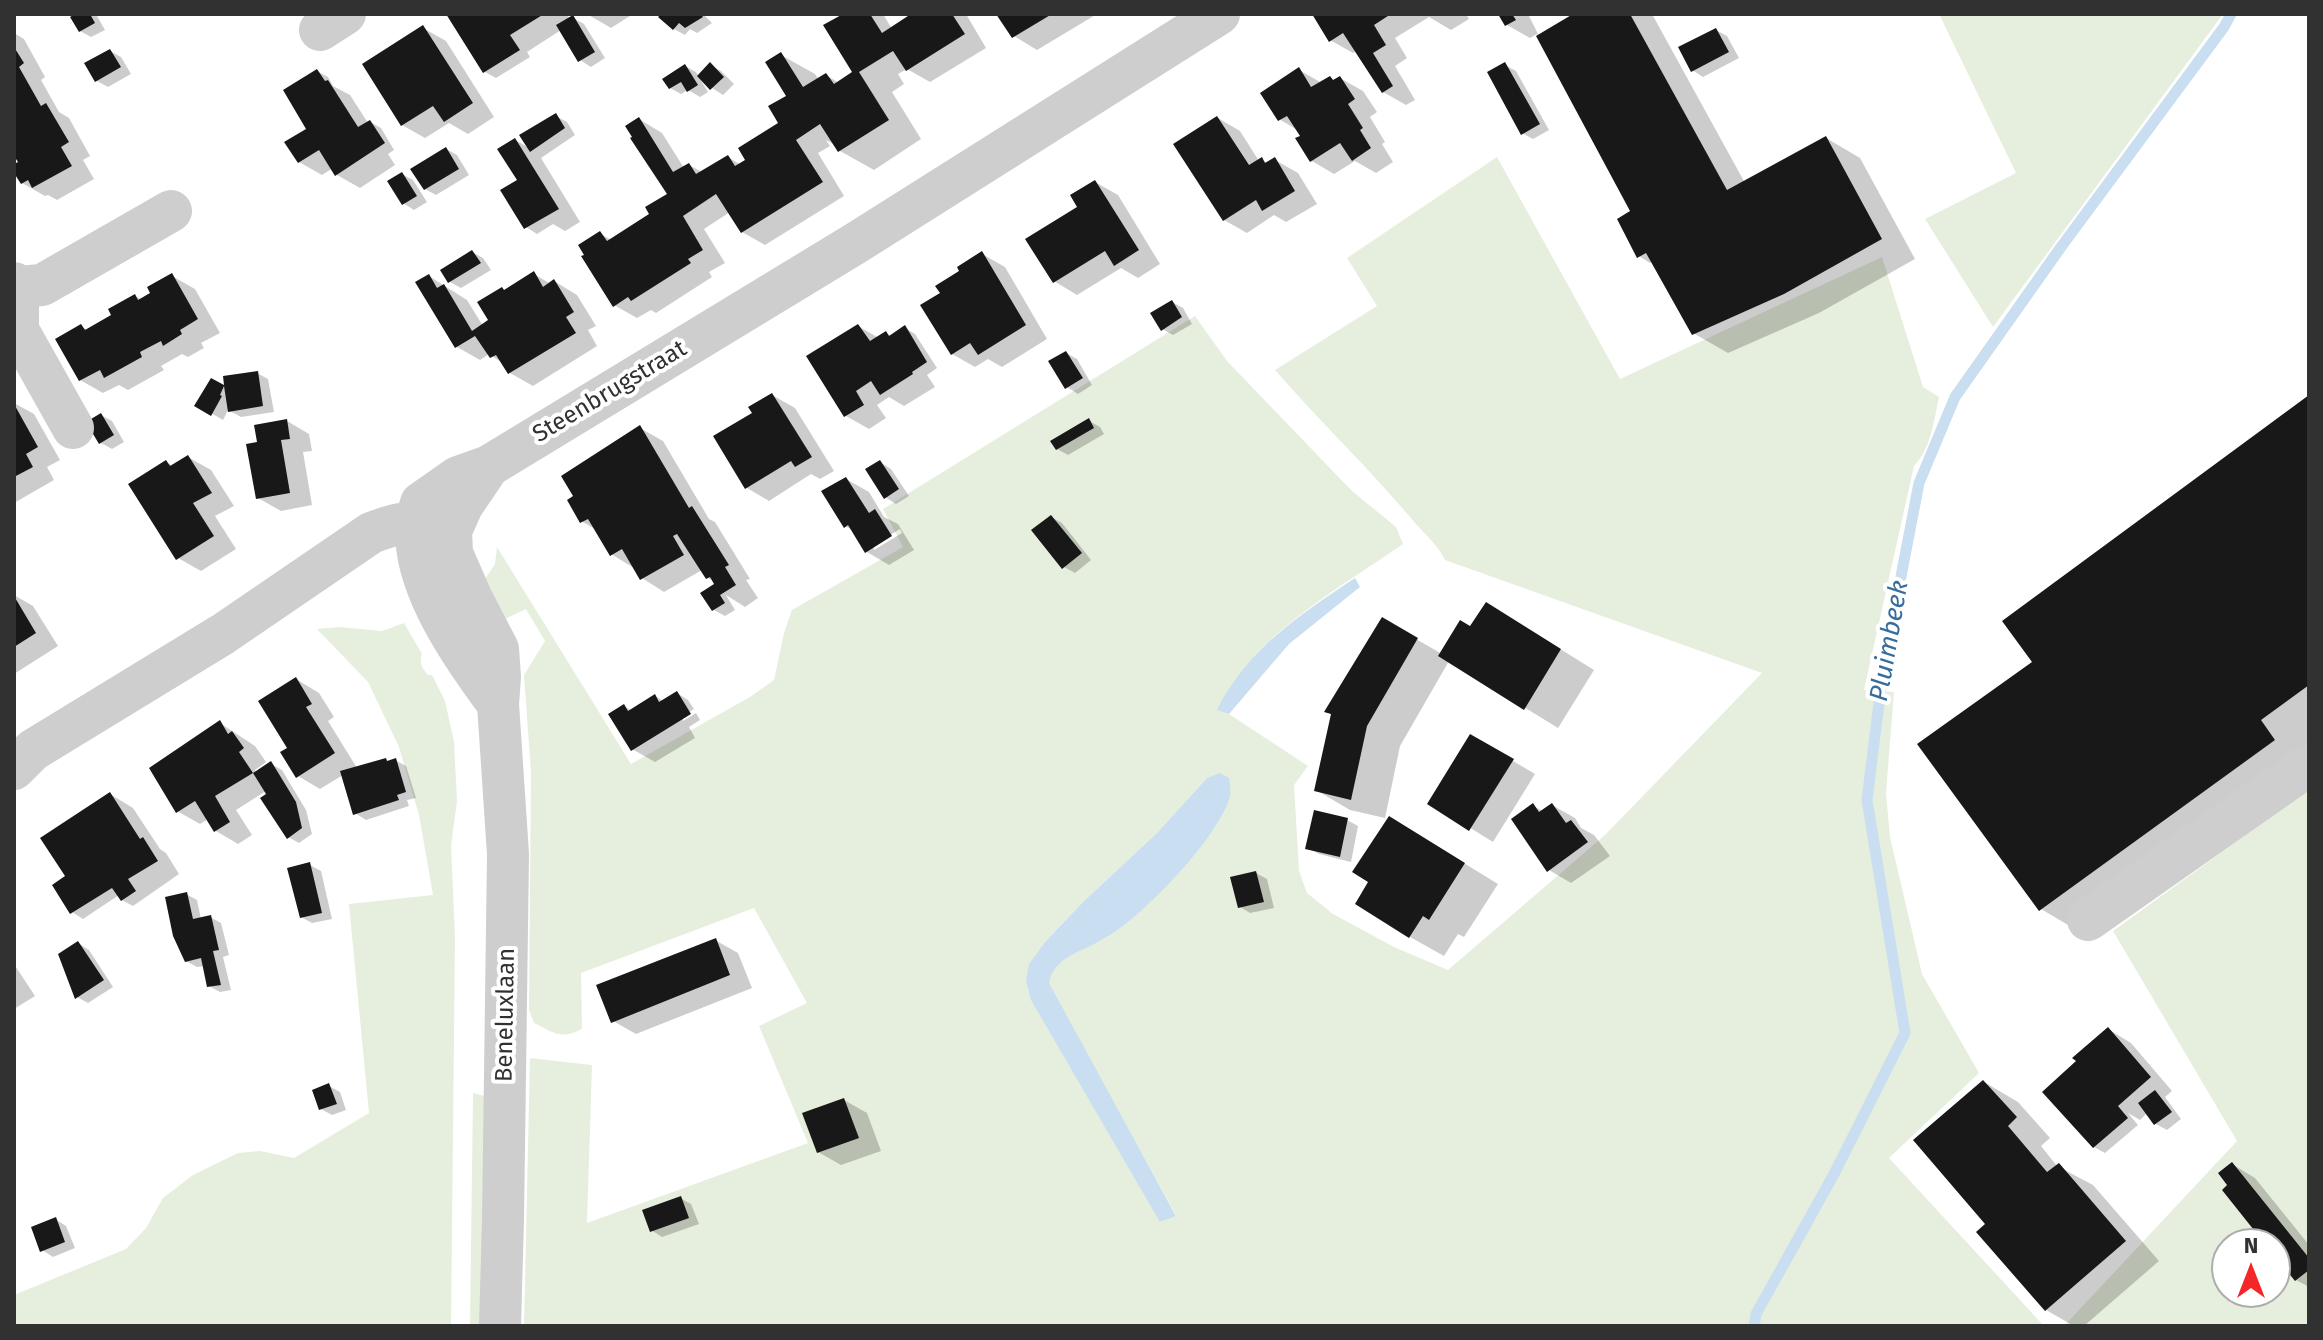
<!DOCTYPE html>
<html>
<head>
<meta charset="utf-8">
<style>
  body { margin:0 }
  #map { position:relative; width:2323px; height:1340px; overflow:hidden; background:#fff; font-family:"Fira Sans",sans-serif }
  canvas { display:block }
  .frame { position:absolute; inset:0; border:16px solid #313131; pointer-events:none }
  .north { position:absolute; left:2211px; top:1228px; width:80px; height:80px; box-sizing:border-box; background:#fff; border:2px solid #adadad; border-radius:50%; rotate:0deg; font-size:22px; font-weight:700; line-height:32px; text-align:center; color:#313131 }
  .north::after { content:''; display:block; margin:auto; width:28px; height:36px; background:#f52627; clip-path:polygon(50% 0,100% 100%,50% 72%,0 100%) }
</style>
</head>
<body>
<div id="map">
<canvas width="2323" height="1340"></canvas>
<div class="frame"></div>
<div class="north">N</div>
</div>
<script>
const ctx = document.querySelector('canvas').getContext('2d');
ctx.lineJoin = 'round';
function paint(path, color) {
  ctx.fillStyle = color;
  ctx.fill(path, 'evenodd');
}
function stroke(path, color, width, dash) {
  ctx.strokeStyle = color;
  ctx.lineWidth = width;
  ctx.lineCap = dash ? 'butt' : 'round';
  ctx.setLineDash(dash || []);
  ctx.stroke(path);
}
function label(font, color, halo, rows, align = 'center') {
  ctx.font = font + ' "Fira Sans",sans-serif';
  ctx.lineWidth = 8;
  ctx.setLineDash([]);
  ctx.textBaseline = 'middle';
  ctx.strokeStyle = halo;
  ctx.fillStyle = color;
  for (const [text, x, y, turn = 0] of rows) {
    ctx.save();
    ctx.translate(x, y);
    ctx.rotate((+turn || 0) * Math.PI / 180);
    ctx.textAlign = isNaN(turn) ? turn : align;
    if (halo) ctx.strokeText(text, 0, 0);
    ctx.fillText(text, 0, 0);
    ctx.restore();
  }
}
paint(new Path2D(`
  M 1939,14 L 2223,14 L 1993,327 L 1925,219 L 2016,173 Z
  M 1497,157 L 1620,379 L 1882,257 L 1923,387 L 1939,397 C 1934,420 1931,449 1914,466 L 1864,690 L 1894,692 L 1886,793 L 1890,837 L 1922,974 L 1979,1073 L 1889,1158 L 2044,1326 L 524,1326 L 530,1058 L 592,1065 L 587,1223 L 808,1143 L 759,1026 L 807,1003 L 754,908 L 581,973 L 582,1029 C 561,1040 554,1033 534,1023 L 529,1010 L 531,772 L 524,675 L 545,641 L 526,609 L 497,623 L 485,579 L 495,564 L 497,547 L 631,764 L 750,697 L 774,680 L 784,633 L 792,610 L 903,547 L 883,509 L 1195,316 L 1227,361 L 1352,491 L 1396,527 L 1403,544 C 1336,591 1255,633 1218,710 L 1229,714 L 1308,766 L 1294,785 L 1299,871 L 1307,893 L 1333,914 L 1394,947 L 1448,970 L 1605,835 L 1762,673 L 1445,560 C 1436,542 1422,532 1410,517 C 1367,466 1319,421 1275,370 L 1377,306 L 1347,258 ZM 1207,778 L 1100,941 L 1067,956 L 1051,972 L 1048,984 L 1176,1215 L 1161,1222 L 1026,980 L 1046,941 L 1083,902 L 1157,833 Z
  M 404,623 L 422,654 C 419,663 422,668 428,675 L 432,675 L 445,701 L 454,742 L 457,801 L 451,846 L 455,936 L 451,1326 L 14,1326 L 14,1295 L 126,1249 L 146,1228 L 163,1198 L 193,1175 L 238,1153 L 260,1151 L 294,1158 L 369,1113 L 349,904 L 433,895 L 419,815 L 399,747 L 368,682 L 317,629 L 339,627 L 382,631 Z
  M 2309,789 L 2309,1326 L 2064,1326 L 2237,1141 L 2113,931 ZM 2227,1244 L 2275,1244 L 2275,1292 L 2227,1292 Z
  M 473,1093 L 489,1097 L 484,1326 L 470,1326 Z`), '#e6efde');
paint(new Path2D(`
  M 1355,578 L 1360,587 L 1289,644 L 1229,714 L 1217,710 C 1247,649 1301,614 1355,578 Z
  M 1220,773 L 1229,778 C 1230,784 1231,790 1230,796 C 1220,834 1156,901 1124,925 C 1116,931 1107,937 1098,942 C 1078,953 1054,958 1049,983 L 1176,1216 L 1160,1222 L 1031,1000 L 1026,980 L 1029,964 L 1046,941 L 1083,902 L 1157,833 L 1207,778 Z`), '#c9def0');
paint(new Path2D(`
  M 79,14 L 93,14 L 97,16 L 105,30 L 91,37 L 80,31 Z
  M 449,14 L 566,14 L 570,19 L 573,18 L 584,24 L 605,58 L 591,67 L 580,60 L 561,30 L 527,52 L 530,57 L 496,78 L 485,72 Z
  M 587,14 L 633,14 L 611,28 Z
  M 664,14 L 706,14 L 705,16 L 712,23 L 697,33 L 690,29 L 685,35 L 674,29 Z
  M 845,14 L 883,14 L 892,29 L 915,14 L 966,14 L 986,48 L 930,82 L 907,69 L 898,74 L 904,84 L 892,92 L 921,139 L 874,170 L 840,151 L 837,146 L 826,140 L 830,146 L 818,153 L 844,196 L 765,245 L 742,232 L 730,212 L 704,229 L 725,263 L 709,272 L 712,277 L 656,313 L 651,310 L 637,318 L 614,305 L 600,234 L 612,240 L 652,215 L 670,194 L 639,119 L 662,133 L 684,168 L 689,165 L 702,172 L 728,157 L 741,165 L 781,124 L 788,96 L 781,55 L 815,74 L 819,80 L 826,75 L 839,83 L 855,73 Z
  M 999,14 L 1097,14 L 1037,50 L 1014,36 Z
  M 1314,14 L 1466,14 L 1469,19 L 1451,30 L 1429,17 L 1395,38 L 1407,58 L 1395,66 L 1415,100 L 1406,105 L 1383,92 L 1357,51 L 1353,53 L 1330,40 Z
  M 1495,14 L 1528,14 L 1539,36 L 1577,14 L 1652,14 L 1745,183 L 1826,138 L 1860,158 L 1915,259 L 1819,313 L 1728,353 L 1693,333 L 1653,261 L 1650,263 L 1639,256 L 1633,212 L 1537,34 L 1530,38 L 1507,25 L 1504,19 Z
  M 423,28 L 446,41 L 494,117 L 468,134 L 449,123 L 425,138 L 402,125 Z
  M 1716,30 L 1727,36 L 1739,58 L 1703,77 L 1692,70 Z
  M 14,33 L 24,39 L 45,77 L 41,80 L 59,112 L 69,118 L 90,156 L 83,160 L 94,179 L 57,200 L 48,195 L 45,196 L 22,183 L 14,169 L 14,167 L 20,163 L 14,151 Z
  M 110,51 L 121,57 L 131,74 L 108,87 L 97,81 L 87,64 Z
  M 710,65 L 721,71 L 734,84 L 723,95 L 712,88 L 702,78 L 700,79 L 708,92 L 700,97 L 688,90 L 681,94 L 670,88 L 685,66 L 696,72 L 699,77 Z
  M 1505,65 L 1516,71 L 1549,130 L 1533,139 L 1522,133 Z
  M 1299,70 L 1322,83 L 1330,78 L 1335,81 L 1340,78 L 1363,91 L 1377,112 L 1370,117 L 1385,142 L 1382,144 L 1393,162 L 1376,173 L 1355,161 L 1334,174 L 1312,161 L 1299,131 L 1279,119 Z
  M 317,71 L 328,77 L 333,86 L 350,95 L 368,123 L 370,122 L 381,128 L 394,150 L 388,154 L 395,165 L 360,188 L 337,175 L 333,168 L 322,175 L 299,162 L 308,130 Z
  M 556,116 L 567,122 L 575,135 L 541,158 L 580,222 L 565,231 L 553,224 L 537,234 L 526,227 L 523,187 L 515,140 L 531,149 Z
  M 1218,118 L 1240,131 L 1259,161 L 1262,160 L 1268,163 L 1275,160 L 1298,173 L 1317,204 L 1286,222 L 1274,215 L 1247,233 L 1224,220 Z
  M 446,149 L 457,155 L 469,175 L 436,195 L 425,189 Z
  M 402,174 L 413,180 L 427,202 L 414,210 L 403,203 Z
  M 1095,182 L 1118,195 L 1160,264 L 1138,278 L 1121,268 L 1077,295 L 1054,281 L 1080,207 Z
  M 472,252 L 483,258 L 491,270 L 461,288 L 450,282 L 443,271 Z
  M 982,254 L 1005,267 L 1047,339 L 1002,367 L 988,359 L 975,367 L 952,354 L 962,271 Z
  M 534,274 L 551,284 L 554,281 L 577,295 L 596,326 L 588,330 L 597,346 L 533,386 L 510,373 L 504,364 L 489,354 L 480,360 L 457,347 L 429,276 L 467,300 L 483,326 L 491,321 L 506,291 Z
  M 172,276 L 195,289 L 220,333 L 201,343 L 204,348 L 188,357 L 182,354 L 161,366 L 164,370 L 128,390 L 119,385 L 103,393 L 80,380 L 81,327 L 88,330 L 113,316 L 135,296 L 142,300 L 153,294 Z
  M 1172,302 L 1183,308 L 1192,324 L 1173,335 L 1162,329 Z
  M 858,326 L 879,338 L 886,333 L 891,336 L 905,328 L 915,334 L 937,368 L 927,375 L 935,387 L 904,406 L 889,397 L 877,405 L 886,418 L 869,429 L 846,416 Z
  M 1066,353 L 1077,359 L 1092,385 L 1078,394 L 1067,387 Z
  M 257,373 L 268,379 L 274,412 L 241,417 L 228,410 L 223,420 L 197,405 L 212,381 L 226,388 Z
  M 772,395 L 795,408 L 834,471 L 820,479 L 811,474 L 769,501 L 747,488 L 755,414 Z
  M 2309,397 L 2309,742 L 2085,935 L 2041,909 L 2035,663 Z
  M 14,403 L 34,414 L 60,460 L 47,467 L 54,480 L 14,503 Z
  M 101,415 L 112,421 L 124,442 L 112,449 L 101,443 Z
  M 287,421 L 309,434 L 312,451 L 303,452 L 312,505 L 281,511 L 258,498 L 259,443 Z
  M 1089,421 L 1100,427 L 1104,434 L 1068,455 L 1057,449 Z
  M 640,428 L 663,441 L 709,519 L 715,522 L 750,579 L 746,580 L 758,598 L 745,607 L 726,595 L 735,610 L 725,616 L 714,610 L 713,587 L 716,582 L 708,578 L 702,570 L 664,592 L 642,578 L 634,568 L 611,554 L 597,530 L 581,521 Z
  M 188,457 L 211,470 L 234,506 L 215,516 L 236,549 L 201,571 L 178,558 L 166,462 L 173,466 Z
  M 880,462 L 891,469 L 909,496 L 896,504 L 885,497 Z
  M 846,479 L 869,492 L 884,517 L 898,524 L 914,550 L 889,565 L 867,552 L 854,531 L 845,526 ZM 900,529 L 902,533 L 874,550 L 874,545 Z
  M 1051,517 L 1062,523 L 1091,560 L 1075,573 L 1064,567 Z
  M 14,595 L 33,606 L 58,646 L 14,674 Z
  M 1383,620 L 1442,654 L 1471,628 L 1520,624 L 1594,670 L 1558,728 L 1449,661 L 1400,746 L 1385,818 L 1350,810 L 1316,790 L 1333,715 L 1327,712 Z
  M 296,679 L 319,693 L 334,717 L 328,721 L 357,768 L 386,760 L 390,762 L 395,760 L 406,766 L 416,798 L 407,800 L 409,806 L 366,820 L 355,813 L 343,775 L 320,789 L 298,776 L 289,749 Z
  M 677,693 L 688,700 L 694,709 L 683,716 L 683,721 L 696,713 L 700,720 L 689,727 L 695,738 L 655,762 L 632,749 L 624,706 L 632,711 L 655,696 L 663,701 Z
  M 220,723 L 255,746 L 266,762 L 255,770 L 256,773 L 271,764 L 282,770 L 306,810 L 312,834 L 299,843 L 288,837 L 266,791 L 236,810 L 252,835 L 238,844 L 216,831 L 208,819 L 200,824 L 177,811 Z
  M 1471,736 L 1535,774 L 1493,842 L 1430,803 Z
  M 110,794 L 133,808 L 160,849 L 166,853 L 179,874 L 133,906 L 122,900 L 119,895 L 83,919 L 72,912 L 65,879 Z
  M 1552,805 L 1575,818 L 1581,828 L 1594,835 L 1610,856 L 1571,883 L 1549,870 L 1533,806 L 1543,811 Z
  M 1347,820 L 1358,826 L 1351,862 L 1319,854 L 1308,848 Z
  M 1423,838 L 1498,884 L 1464,937 L 1458,934 L 1444,956 L 1410,937 L 1371,881 Z
  M 310,865 L 321,871 L 332,919 L 312,923 L 301,917 Z
  M 1256,873 L 1267,879 L 1274,908 L 1250,913 L 1240,907 Z
  M 186,894 L 197,900 L 201,919 L 210,917 L 221,923 L 229,955 L 223,957 L 231,990 L 220,992 L 209,986 L 205,966 L 197,967 L 186,961 Z
  M 715,940 L 738,953 L 752,988 L 636,1034 L 613,1021 Z
  M 78,943 L 89,950 L 113,987 L 88,1003 L 77,997 Z
  M 14,964 L 35,996 L 14,1009 Z
  M 2108,1029 L 2131,1043 L 2172,1091 L 2165,1097 L 2181,1119 L 2167,1130 L 2156,1124 L 2147,1113 L 2140,1120 L 2128,1113 L 2138,1125 L 2105,1153 L 2094,1147 L 2079,1062 Z
  M 1984,1082 L 2018,1102 L 2050,1138 L 2041,1146 L 2057,1166 L 2093,1185 L 2159,1261 L 2084,1326 L 2074,1326 L 2046,1310 L 1987,1224 Z
  M 329,1086 L 340,1092 L 346,1110 L 332,1115 L 321,1109 Z
  M 844,1100 L 867,1113 L 881,1151 L 841,1165 L 818,1152 Z
  M 2232,1164 L 2255,1178 L 2309,1245 L 2309,1287 L 2296,1280 L 2275,1253 L 2275,1244 L 2268,1244 L 2230,1185 Z
  M 680,1198 L 691,1204 L 699,1224 L 662,1237 L 651,1230 Z
  M 55,1219 L 66,1226 L 75,1248 L 53,1257 L 42,1250 Z`), '#0003');
stroke(new Path2D(`
  M 1754,1326 L 1756,1314 L 1834,1174 L 1905,1033 L 1867,800 L 1883,670 L 1919,483 L 1955,397 L 2061,247 L 2224,27 L 2231,14`), '#c9def0', 11);
paint(new Path2D(`
  M 75,14 L 90,14 L 95,23 L 79,32 L 70,17 Z
  M 446,14 L 544,14 L 510,35 L 520,50 L 483,73 Z
  M 661,14 L 701,14 L 703,17 L 685,28 L 679,23 L 673,30 L 658,17 Z
  M 870,14 L 882,33 L 911,14 L 952,14 L 965,34 L 906,71 L 893,51 L 859,72 L 889,120 L 838,152 L 820,124 L 796,140 L 823,182 L 741,233 L 716,194 L 683,216 L 703,250 L 688,259 L 691,263 L 631,301 L 628,297 L 613,307 L 581,256 L 584,255 L 578,245 L 600,231 L 607,241 L 649,214 L 645,207 L 667,194 L 630,138 L 632,137 L 625,126 L 639,117 L 673,172 L 689,163 L 696,174 L 728,155 L 735,166 L 745,160 L 738,148 L 778,123 L 768,106 L 786,96 L 765,62 L 781,52 L 803,87 L 826,73 L 834,84 L 852,72 L 823,25 L 843,14 Z
  M 996,14 L 1052,14 L 1012,38 Z
  M 1312,14 L 1391,14 L 1374,25 L 1386,45 L 1373,53 L 1393,86 L 1382,93 L 1343,33 L 1329,42 Z
  M 1498,14 L 1512,14 L 1516,20 L 1505,26 Z
  M 1573,14 L 1630,14 L 1727,190 L 1826,136 L 1882,239 L 1784,294 L 1692,335 L 1646,253 L 1637,258 L 1617,219 L 1630,211 L 1536,36 Z
  M 573,15 L 595,52 L 578,62 L 556,25 Z
  M 423,25 L 473,103 L 444,122 L 433,106 L 401,126 L 362,64 Z
  M 1716,28 L 1729,52 L 1691,72 L 1678,47 Z
  M 14,47 L 24,63 L 19,67 L 41,106 L 46,103 L 69,142 L 61,147 L 72,166 L 32,188 L 28,180 L 21,184 L 14,173 L 14,164 L 18,162 L 14,156 Z
  M 110,49 L 121,67 L 95,82 L 84,63 Z
  M 710,62 L 724,77 L 710,90 L 697,76 Z
  M 1505,62 L 1540,124 L 1521,135 L 1487,72 Z
  M 685,64 L 698,85 L 687,92 L 681,82 L 669,89 L 662,79 Z
  M 1299,67 L 1311,87 L 1330,76 L 1333,80 L 1340,76 L 1355,99 L 1348,104 L 1363,128 L 1360,130 L 1371,148 L 1352,161 L 1340,143 L 1310,162 L 1295,138 L 1300,136 L 1287,116 L 1278,121 L 1260,93 Z
  M 317,69 L 325,81 L 328,80 L 358,127 L 370,120 L 385,143 L 335,176 L 319,150 L 298,163 L 284,142 L 306,129 L 283,90 Z
  M 556,113 L 565,128 L 530,152 L 519,135 Z
  M 1217,116 L 1249,165 L 1262,157 L 1265,163 L 1275,157 L 1295,191 L 1262,211 L 1256,200 L 1223,221 L 1173,144 Z
  M 515,138 L 559,209 L 524,229 L 500,190 L 517,180 L 497,149 Z
  M 446,147 L 459,169 L 424,190 L 410,169 Z
  M 402,172 L 417,196 L 402,205 L 387,181 Z
  M 1095,180 L 1139,250 L 1114,266 L 1105,251 L 1053,283 L 1025,239 L 1077,207 L 1070,195 Z
  M 472,250 L 481,263 L 448,283 L 440,270 Z
  M 982,251 L 1026,325 L 978,355 L 970,343 L 951,355 L 920,305 L 940,293 L 935,286 L 959,271 L 957,267 Z
  M 534,271 L 543,287 L 554,279 L 574,312 L 566,317 L 576,333 L 508,374 L 496,355 L 490,358 L 475,336 L 455,348 L 415,282 L 429,274 L 437,288 L 444,284 L 472,331 L 488,320 L 477,302 L 502,287 L 504,290 Z
  M 172,273 L 198,319 L 180,330 L 182,334 L 163,346 L 161,341 L 140,352 L 142,357 L 104,378 L 100,370 L 79,381 L 55,339 L 81,324 L 85,330 L 111,315 L 108,309 L 135,294 L 138,300 L 150,293 L 147,287 Z
  M 1172,300 L 1182,317 L 1161,331 L 1150,313 Z
  M 858,324 L 870,341 L 886,331 L 889,336 L 905,325 L 927,362 L 912,372 L 913,374 L 880,395 L 871,381 L 856,391 L 864,405 L 844,417 L 806,356 Z
  M 1066,351 L 1083,378 L 1065,389 L 1048,361 Z
  M 258,371 L 263,406 L 228,412 L 224,386 L 220,395 L 222,396 L 211,416 L 194,406 L 211,378 L 224,385 L 223,376 Z
  M 772,393 L 812,457 L 795,467 L 791,461 L 745,489 L 713,436 L 752,413 L 748,407 Z
  M 2309,395 L 2309,685 L 2261,720 L 2275,740 L 2039,911 L 1917,744 L 2032,662 L 2002,621 Z
  M 14,404 L 38,447 L 26,454 L 33,467 L 14,477 Z
  M 101,413 L 114,435 L 99,444 L 86,422 Z
  M 1089,418 L 1094,428 L 1056,450 L 1050,441 Z
  M 287,419 L 290,439 L 281,440 L 290,493 L 256,499 L 246,444 L 257,442 L 254,425 Z
  M 640,425 L 689,508 L 692,506 L 729,565 L 725,567 L 736,585 L 720,595 L 725,603 L 712,611 L 700,593 L 714,584 L 710,577 L 706,579 L 677,534 L 673,536 L 684,555 L 640,580 L 622,549 L 610,556 L 588,519 L 580,523 L 567,500 L 573,496 L 561,476 Z
  M 188,455 L 212,493 L 193,503 L 214,536 L 176,560 L 128,484 L 166,460 L 170,466 Z
  M 880,460 L 899,489 L 884,499 L 865,469 Z
  M 846,477 L 869,513 L 875,509 L 892,536 L 865,553 L 848,525 L 844,528 L 821,491 Z
  M 1051,515 L 1082,553 L 1062,569 L 1031,530 Z
  M 14,596 L 36,633 L 14,647 Z
  M 1486,602 L 1561,649 L 1524,710 L 1438,656 L 1460,620 L 1470,626 Z
  M 1382,617 L 1418,638 L 1367,726 L 1351,800 L 1314,791 L 1331,714 L 1324,712 Z
  M 296,677 L 312,704 L 306,707 L 335,753 L 296,778 L 280,752 L 287,748 L 258,701 Z
  M 677,691 L 691,714 L 631,751 L 608,714 L 624,704 L 628,711 L 655,694 L 659,702 Z
  M 220,720 L 228,734 L 232,731 L 244,748 L 239,752 L 253,773 L 215,796 L 230,822 L 214,832 L 195,801 L 176,813 L 149,768 Z
  M 1470,734 L 1514,759 L 1469,831 L 1427,804 Z
  M 386,758 L 387,761 L 396,758 L 406,792 L 397,795 L 399,800 L 353,815 L 340,771 Z
  M 271,761 L 296,802 L 302,828 L 287,839 L 260,798 L 266,794 L 253,773 Z
  M 110,792 L 140,839 L 143,837 L 158,861 L 128,879 L 136,891 L 121,901 L 112,888 L 70,914 L 52,885 L 65,876 L 40,838 Z
  M 1533,803 L 1539,812 L 1552,803 L 1566,823 L 1571,820 L 1588,842 L 1547,872 L 1511,819 Z
  M 1314,810 L 1348,818 L 1340,857 L 1305,849 Z
  M 1389,816 L 1465,863 L 1429,920 L 1423,916 L 1409,938 L 1355,904 L 1368,882 L 1352,872 Z
  M 310,862 L 322,913 L 300,918 L 287,868 Z
  M 1256,871 L 1264,902 L 1238,908 L 1230,877 Z
  M 187,892 L 193,919 L 211,915 L 219,950 L 213,951 L 221,985 L 207,987 L 201,958 L 185,962 L 173,936 L 165,897 Z
  M 716,938 L 730,975 L 611,1023 L 596,985 Z
  M 78,941 L 104,980 L 75,999 L 58,954 Z
  M 2108,1027 L 2151,1077 L 2118,1106 L 2128,1118 L 2093,1148 L 2042,1092 L 2076,1061 L 2072,1058 Z
  M 1983,1080 L 2017,1117 L 2008,1126 L 2047,1172 L 2059,1163 L 2126,1241 L 2045,1311 L 1976,1232 L 1985,1224 L 1913,1140 Z
  M 329,1083 L 337,1104 L 319,1110 L 312,1090 Z
  M 2155,1090 L 2172,1112 L 2154,1125 L 2138,1103 Z
  M 844,1098 L 859,1138 L 817,1153 L 802,1113 Z
  M 2232,1162 L 2309,1258 L 2309,1270 L 2295,1281 L 2275,1256 L 2275,1244 L 2265,1244 L 2222,1190 L 2227,1185 L 2218,1173 Z
  M 681,1196 L 689,1218 L 650,1232 L 642,1210 Z
  M 56,1217 L 65,1242 L 40,1252 L 31,1227 Z`), '#181818');
stroke(new Path2D(`
  M 320,30 L 345,14
  M 14,283 L 18,287 L 42,285 L 171,211
  M 18,287 L 18,330 L 73,428
  M 489,466 L 462,506 L 451,531 L 452,553 L 472,599 L 498,649 L 500,677 L 498,704 L 508,854 L 503,1220 L 500,1326
  M 498,704 C 461,655 398,567 421,503 L 458,477 L 489,466 L 856,243 L 1219,14
  M 14,769 L 33,750 L 223,634 L 371,533 C 402,521 411,520 442,529
  M 2088,920 L 2309,765`), '#cecece', 42);
label('24px', '#313131', '#fff', [
  ["Steenbrugstraat",610,392,-31],
  ["Beneluxlaan",506,1015,-89]
]);
label('italic 26px', '#366d9c', '#fff', [
  ["Pluimbeek",1890,641,-80]
]);
</script>
</body>
</html>
